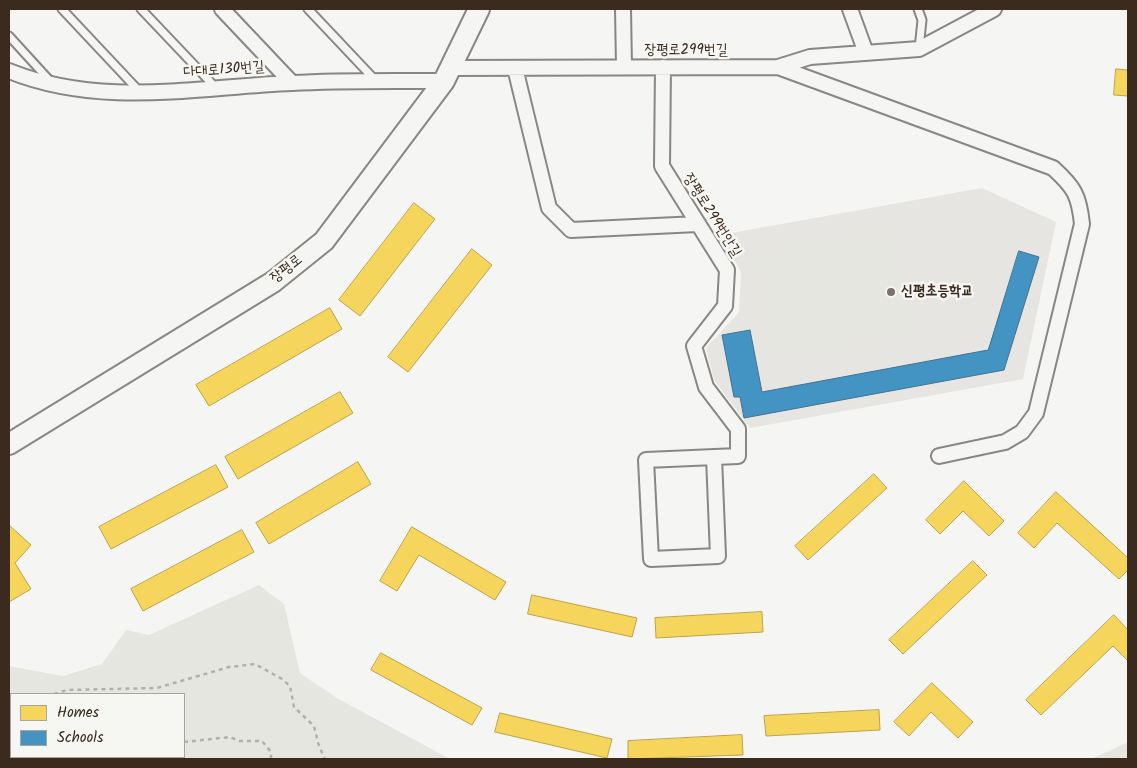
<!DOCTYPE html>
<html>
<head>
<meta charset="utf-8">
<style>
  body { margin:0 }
  #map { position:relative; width:1137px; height:768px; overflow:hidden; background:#f5f5f3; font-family:Kalam,sans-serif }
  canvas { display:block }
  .frame { position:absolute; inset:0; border:10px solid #3b2a1e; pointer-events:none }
  .legend { position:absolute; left:10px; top:693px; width:175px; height:65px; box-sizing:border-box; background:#f6f6f2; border:1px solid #aba49d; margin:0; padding:6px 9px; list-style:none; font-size:15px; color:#3b2a1e }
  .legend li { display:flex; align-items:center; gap:10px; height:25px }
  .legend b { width:25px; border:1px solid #aba49d }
</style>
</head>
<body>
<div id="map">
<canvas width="1137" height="768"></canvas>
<div class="frame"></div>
<ul class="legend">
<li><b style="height:14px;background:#f6d55c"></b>Homes</li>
<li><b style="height:14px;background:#4393c3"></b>Schools</li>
</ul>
</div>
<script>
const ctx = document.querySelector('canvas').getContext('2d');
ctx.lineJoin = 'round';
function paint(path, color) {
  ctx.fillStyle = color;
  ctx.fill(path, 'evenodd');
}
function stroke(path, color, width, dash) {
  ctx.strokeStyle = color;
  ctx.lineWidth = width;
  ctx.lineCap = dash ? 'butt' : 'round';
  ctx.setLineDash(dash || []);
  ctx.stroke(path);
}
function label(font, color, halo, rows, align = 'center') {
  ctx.font = font + ' Kalam,"Poor Story",sans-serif';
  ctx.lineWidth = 5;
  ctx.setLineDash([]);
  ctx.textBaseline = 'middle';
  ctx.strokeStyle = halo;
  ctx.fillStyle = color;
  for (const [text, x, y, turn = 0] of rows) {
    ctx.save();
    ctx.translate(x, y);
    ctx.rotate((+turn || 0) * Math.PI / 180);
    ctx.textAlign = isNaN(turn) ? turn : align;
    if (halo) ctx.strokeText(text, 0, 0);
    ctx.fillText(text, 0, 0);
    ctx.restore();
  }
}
paint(new Path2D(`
  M 982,188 L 1056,222 L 1023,379 L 750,428 L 714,380 L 706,348 L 739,312 L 741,272 L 720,235 Z`), '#e7e5e2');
paint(new Path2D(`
  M 894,230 L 911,334 L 771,357 L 754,252 Z
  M 259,585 L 284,604 L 300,673 L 337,698 L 450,759 L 9,759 L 9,666 L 63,676 L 102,664 L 126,630 L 149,635 ZM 11,694 L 184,694 L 184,757 L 11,757 Z
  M 1128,742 L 1128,759 L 1091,759 Z`), '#e6e6e1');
const homes = new Path2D(`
  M 1116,69 L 1128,70 L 1128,96 L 1114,95 Z
  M 414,203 L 435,219 L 360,316 L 339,300 Z
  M 472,249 L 492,265 L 408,372 L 388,357 Z
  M 330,308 L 342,329 L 209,406 L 196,385 Z
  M 340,392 L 353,413 L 238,479 L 225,457 Z
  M 358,462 L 371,484 L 269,544 L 256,523 Z
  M 216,465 L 228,487 L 111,549 L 99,527 Z
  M 874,474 L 887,488 L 808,560 L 795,546 Z
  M 964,481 L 1004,521 L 989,536 L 963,511 L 940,534 L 926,520 Z
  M 1056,492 L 1128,558 L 1128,570 L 1119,579 L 1057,523 L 1034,548 L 1018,533 Z
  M 9,525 L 31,545 L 15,563 L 31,589 L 9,602 Z
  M 412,527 L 506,582 L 495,600 L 419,555 L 397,591 L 380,581 Z
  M 242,530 L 254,552 L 143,611 L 131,589 Z
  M 973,561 L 987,575 L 903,654 L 889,640 Z
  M 532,595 L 637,618 L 632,637 L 528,614 Z
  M 762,612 L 763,632 L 656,638 L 655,618 Z
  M 1114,615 L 1128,630 L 1128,661 L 1113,646 L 1041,715 L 1026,700 Z
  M 381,653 L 482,708 L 472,725 L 371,670 Z
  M 932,683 L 973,722 L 958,738 L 931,712 L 909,736 L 894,722 Z
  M 879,710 L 880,730 L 766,736 L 764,716 Z
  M 500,713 L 612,739 L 607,758 L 495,732 Z
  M 742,735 L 743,755 L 628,759 L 628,741 Z`);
paint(homes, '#f6d55c');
stroke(homes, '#bea249', 1);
const schools = new Path2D(`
  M 1019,251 L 1039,257 L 1004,370 L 744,418 L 740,397 L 734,397 L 722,335 L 750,330 L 762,392 L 988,350 Z`);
paint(schools, '#4393c3');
stroke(schools, '#417492', 1);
const service = new Path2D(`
  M 62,9 L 140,92
  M 141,9 L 216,88
  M 308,9 L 376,81
  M 918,9 L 922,20 L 919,49
  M 9,36 L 51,82`);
const minor = new Path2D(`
  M 222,9 L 292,83
  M 623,9 L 624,67
  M 850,9 L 866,53
  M 663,67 L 662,166 L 727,270 L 725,306 L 694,346 L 706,387 L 738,429 L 738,456 L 646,460 L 651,559 L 718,556 L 714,457
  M 778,67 L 1053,168 C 1074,187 1079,195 1082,224 L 1036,413 L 1022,432 L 1005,442 L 939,456
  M 451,68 L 778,67 L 810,57 L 919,49 L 994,9
  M 515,68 L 549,208 L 571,230 L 698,224
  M 9,71 C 101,108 196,87 292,83 C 342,80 393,81 444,81`);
const secondary = new Path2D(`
  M 9,444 L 273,282 L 324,241 L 444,81 L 479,9`);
stroke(service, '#8a8683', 11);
stroke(minor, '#8a8683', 18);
stroke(secondary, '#8a8683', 24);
stroke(new Path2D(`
  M 54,694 L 67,690 L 157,688 L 229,667 L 255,664 L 282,679 L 290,686 L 294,707 L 314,726 L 319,746 L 325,759
  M 9,718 L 11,717
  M 184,742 L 230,737 L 239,741 L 262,741 L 271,752 L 271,759
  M 63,759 L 68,757`), '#b2b0ae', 2.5, [4, 4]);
stroke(service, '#f5f5f3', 7);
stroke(minor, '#f5f5f3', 14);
stroke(secondary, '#f5f5f3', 20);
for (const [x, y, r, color] of [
  [891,292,5,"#7c7169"]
]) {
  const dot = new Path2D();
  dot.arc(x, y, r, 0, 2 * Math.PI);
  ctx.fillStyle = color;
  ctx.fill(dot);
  stroke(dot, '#f6f6f2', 2);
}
label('15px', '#3b2a1e', '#f6f6f2', [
  ["장평로299번길",686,51],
  ["다대로130번길",224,71,-4],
  ["장평로299번안길",711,216,58],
  ["장평로",287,270,-38]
]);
label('bold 15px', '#3b2a1e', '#f6f6f2', [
  ["신평초등학교",901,292]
], 'left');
</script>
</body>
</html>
